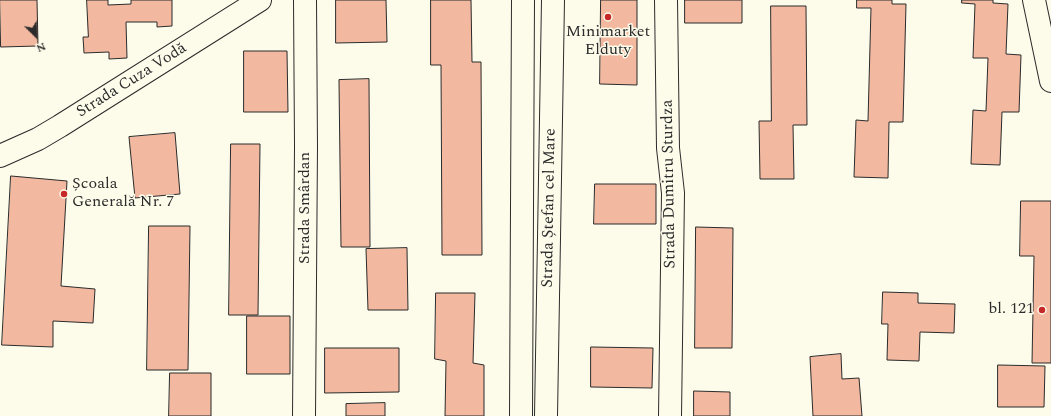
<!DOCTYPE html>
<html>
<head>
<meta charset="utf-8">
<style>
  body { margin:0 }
  #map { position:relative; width:1051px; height:416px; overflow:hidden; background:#fdfbea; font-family:Spectral,serif }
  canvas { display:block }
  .north { position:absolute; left:16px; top:16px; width:40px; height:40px; -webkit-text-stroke:3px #fdfbea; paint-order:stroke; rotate:156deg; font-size:11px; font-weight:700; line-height:16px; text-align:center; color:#2b2b2b }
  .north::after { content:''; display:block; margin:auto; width:14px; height:18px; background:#2b2b2b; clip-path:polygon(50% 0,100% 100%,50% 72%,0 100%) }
</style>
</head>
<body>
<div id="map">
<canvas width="1051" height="416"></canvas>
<div class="north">N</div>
</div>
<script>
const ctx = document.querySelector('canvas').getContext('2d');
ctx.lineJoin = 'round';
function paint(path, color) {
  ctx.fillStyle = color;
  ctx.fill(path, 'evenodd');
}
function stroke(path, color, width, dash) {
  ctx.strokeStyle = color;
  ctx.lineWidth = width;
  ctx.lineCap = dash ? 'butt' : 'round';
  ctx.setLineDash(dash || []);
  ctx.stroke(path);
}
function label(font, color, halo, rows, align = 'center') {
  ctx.font = font + ' Spectral,serif';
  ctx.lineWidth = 3;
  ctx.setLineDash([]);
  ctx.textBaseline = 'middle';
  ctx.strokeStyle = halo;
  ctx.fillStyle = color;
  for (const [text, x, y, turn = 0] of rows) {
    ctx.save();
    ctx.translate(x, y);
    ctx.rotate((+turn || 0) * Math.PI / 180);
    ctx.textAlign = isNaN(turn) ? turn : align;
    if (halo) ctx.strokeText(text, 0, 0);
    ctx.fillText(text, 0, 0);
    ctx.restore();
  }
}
const building = new Path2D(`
  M 0,0 L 37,0 L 38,46 L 1,47 Z
  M 87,0 L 108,0 L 108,5 L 131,4 L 131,0 L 172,0 L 172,26 L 157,27 L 157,22 L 126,22 L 127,58 L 109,59 L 109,52 L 84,53 L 83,37 L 88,37 Z
  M 336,0 L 386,0 L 387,42 L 336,43 Z
  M 431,0 L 471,0 L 472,62 L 481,62 L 482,255 L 442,255 L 441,65 L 431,65 Z
  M 601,0 L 637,0 L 637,85 L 600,84 Z
  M 685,0 L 742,0 L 742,23 L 685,23 Z
  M 857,0 L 892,0 L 892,4 L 906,4 L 903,122 L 889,122 L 888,178 L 854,177 L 856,120 L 868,121 L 871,8 L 857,8 Z
  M 962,0 L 993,0 L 993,3 L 1008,4 L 1006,54 L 1021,55 L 1019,112 L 1002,112 L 1000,165 L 971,164 L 973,110 L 986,111 L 988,58 L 973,58 L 975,4 L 962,3 Z
  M 771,6 L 806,6 L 807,125 L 793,125 L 794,179 L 760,179 L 759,121 L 771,121 Z
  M 244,51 L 287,51 L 288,112 L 244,112 Z
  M 369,79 L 370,247 L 341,247 L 339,80 Z
  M 175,133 L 180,194 L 135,198 L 129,137 Z
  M 231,144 L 260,144 L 258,315 L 229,315 Z
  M 11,176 L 67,181 L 61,286 L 95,289 L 93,323 L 53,321 L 53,347 L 2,345 Z
  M 595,184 L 656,184 L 656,224 L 594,224 Z
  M 1021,201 L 1051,201 L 1051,363 L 1032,363 L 1034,256 L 1020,256 Z
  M 149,226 L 190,226 L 188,370 L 147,370 Z
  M 696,227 L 733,228 L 732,348 L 695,348 Z
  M 407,248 L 408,310 L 368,310 L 366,249 Z
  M 883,292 L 918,293 L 918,303 L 955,304 L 954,333 L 920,332 L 919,361 L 887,360 L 888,324 L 882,324 Z
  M 436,293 L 475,293 L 473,363 L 484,365 L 484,416 L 445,416 L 446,361 L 435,359 Z
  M 247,316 L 290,316 L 290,374 L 247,374 Z
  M 591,347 L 653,348 L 652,388 L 591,387 Z
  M 325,348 L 399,348 L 399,392 L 325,393 Z
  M 841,354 L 842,379 L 859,378 L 862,416 L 813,416 L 810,357 Z
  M 998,365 L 1045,366 L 1044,407 L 998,407 Z
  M 170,373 L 211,373 L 211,416 L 169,416 Z
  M 694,391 L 730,392 L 730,416 L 694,416 Z
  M 385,403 L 385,416 L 346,416 L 346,404 Z`);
paint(building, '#f2b8a0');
stroke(building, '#2b2b2b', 1);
const minor = new Path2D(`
  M 666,0 L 668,148 L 673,193 L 670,416
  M 1034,0 L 1051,81
  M 0,156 L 38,139 L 60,126 L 260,0
  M 304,416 L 306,146 L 305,0`);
const major = new Path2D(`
  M 521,416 L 523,0
  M 546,416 L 553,0`);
stroke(minor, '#2b2b2b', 24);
stroke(major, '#2b2b2b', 24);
stroke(minor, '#fdfbea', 22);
stroke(major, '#fdfbea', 22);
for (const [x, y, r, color] of [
  [608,17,4,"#c62828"],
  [64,194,4,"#c62828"],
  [1042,310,4,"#c62828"]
]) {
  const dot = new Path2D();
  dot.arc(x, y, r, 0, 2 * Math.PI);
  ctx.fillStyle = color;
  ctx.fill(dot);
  stroke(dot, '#fdfbea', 1.5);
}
label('16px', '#2b2b2b', '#fdfbea', [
  ["Minimarket",608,33],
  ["Elduty",608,51],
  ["Școala",72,185,"left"],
  ["Generală Nr. 7",72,203,"left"],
  ["bl. 121",1034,310,"right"]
]);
label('16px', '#2b2b2b', '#fdfbea', [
  ["Strada Cuza Vodă",132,81,-32],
  ["Strada Dumitru Sturdza",670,184,-91],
  ["Strada Smârdan",306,208,-90],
  ["Strada Ștefan cel Mare",550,208,-89]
]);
</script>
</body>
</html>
